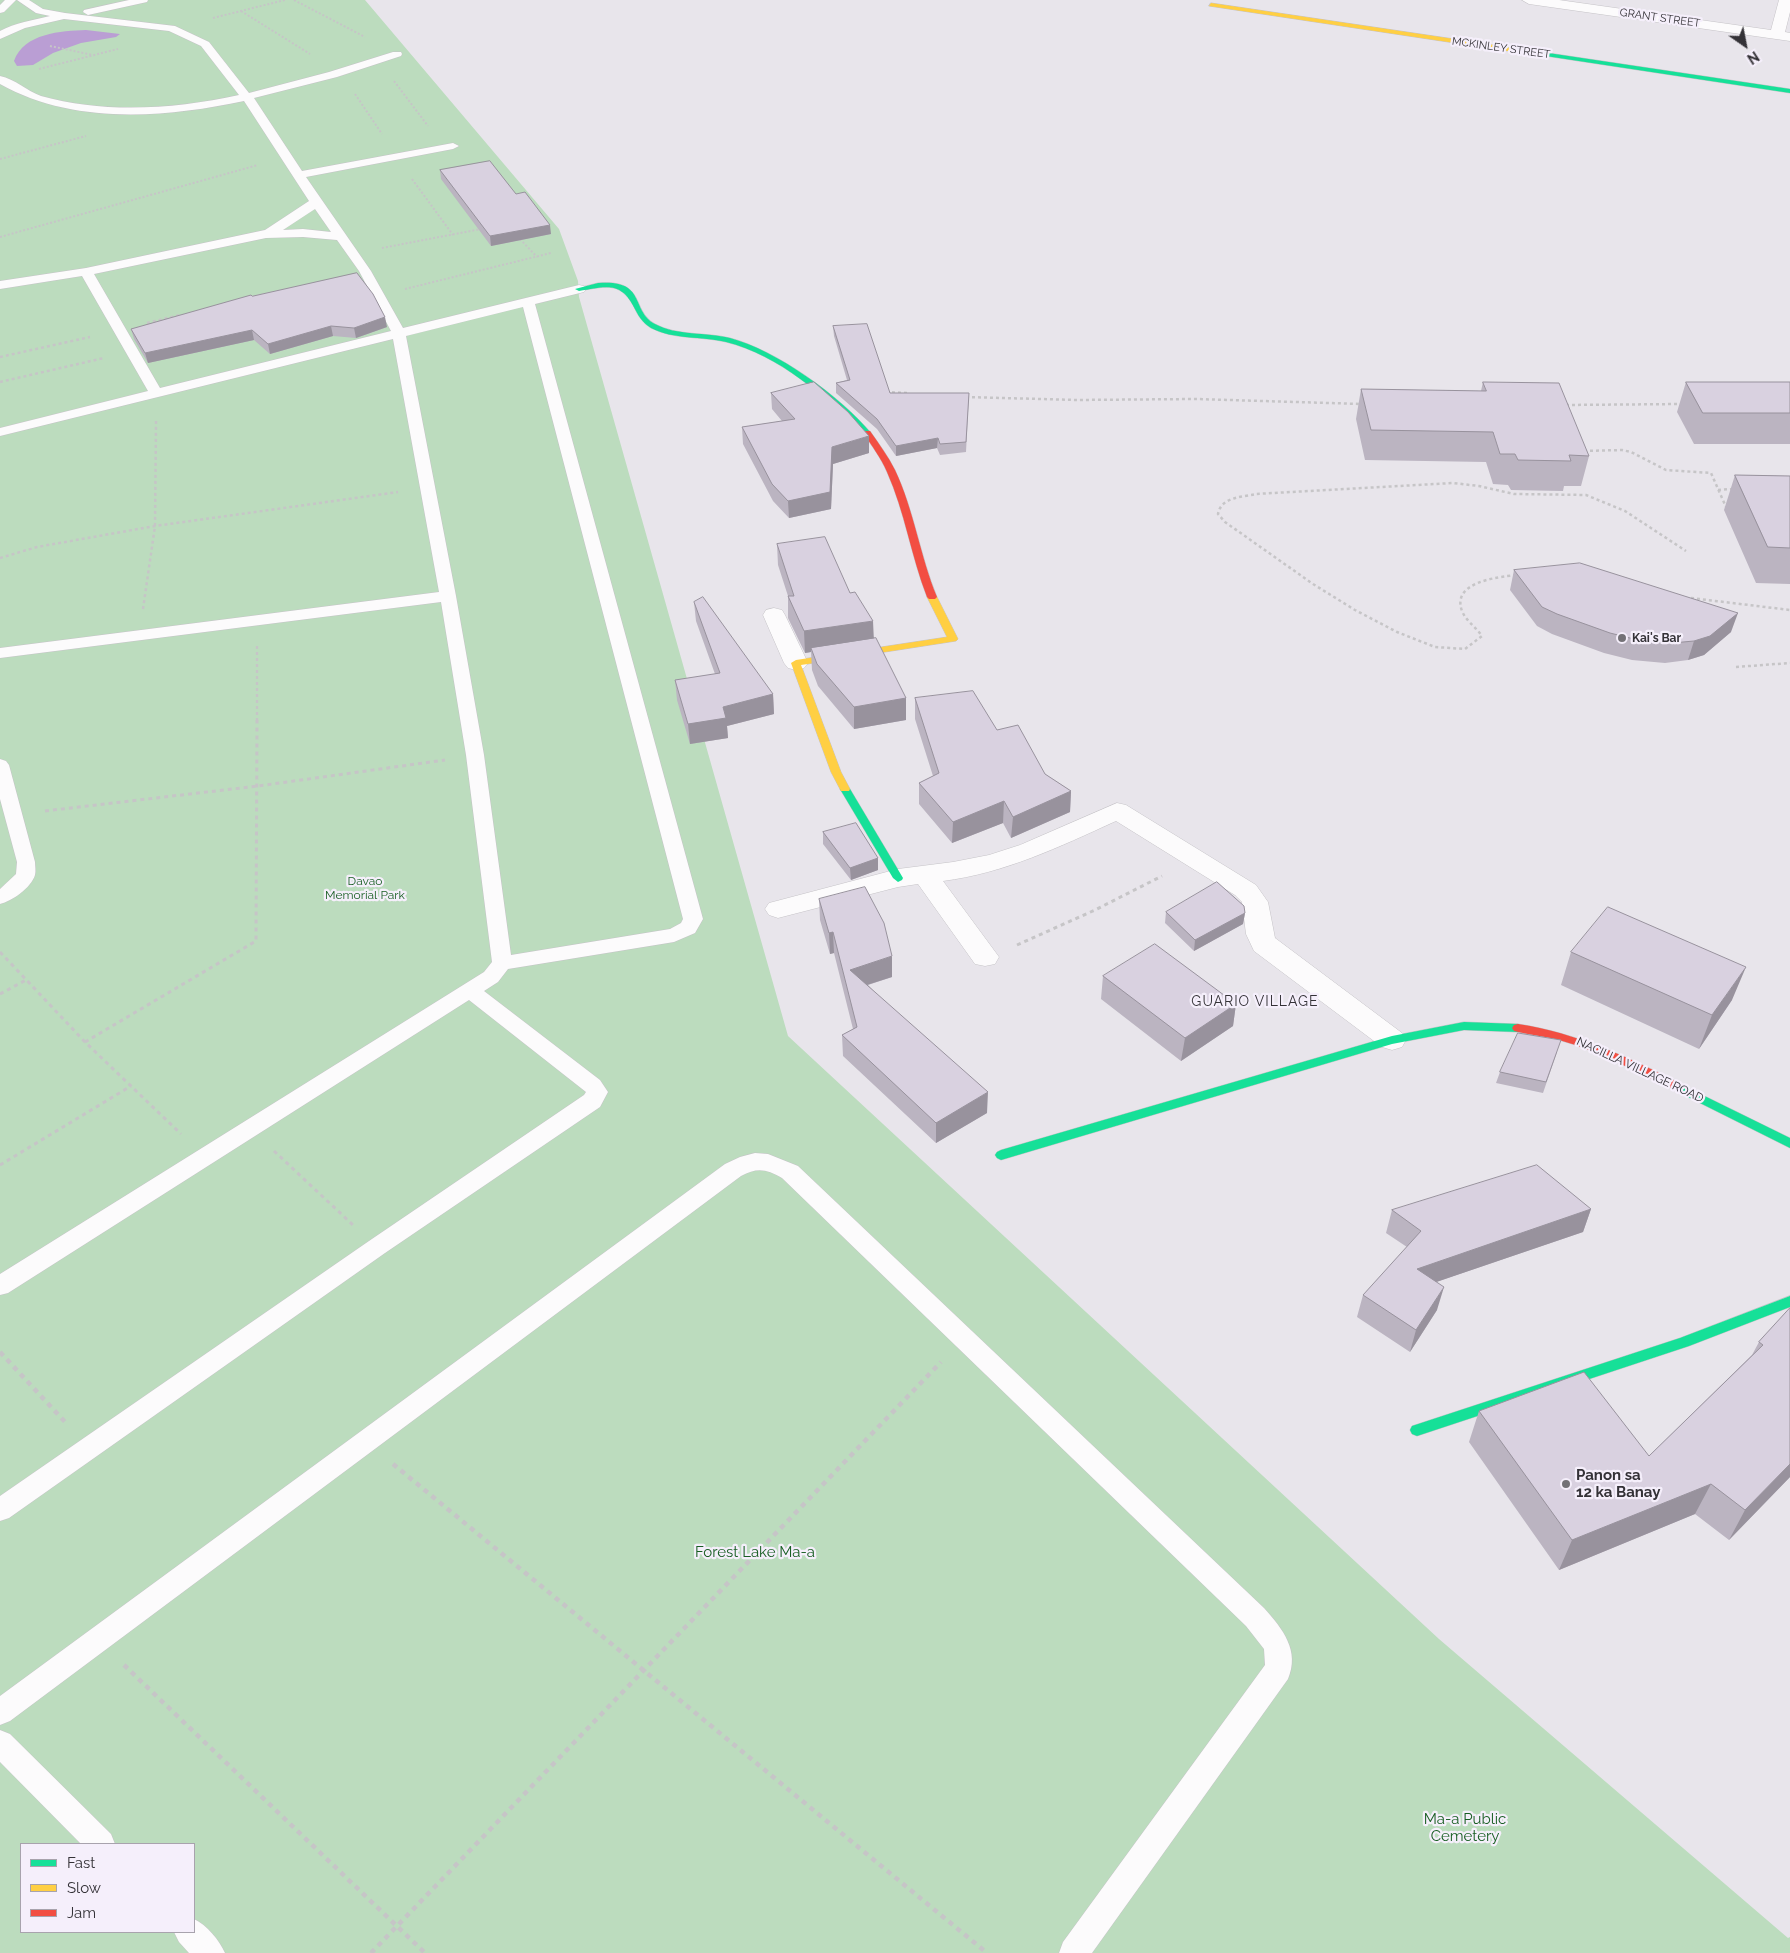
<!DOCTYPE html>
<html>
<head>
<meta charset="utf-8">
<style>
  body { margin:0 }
  #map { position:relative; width:1790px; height:1953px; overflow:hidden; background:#e8e5eb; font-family:Raleway,sans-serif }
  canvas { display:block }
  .legend { position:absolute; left:20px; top:1843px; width:175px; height:90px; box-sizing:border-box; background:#f5effb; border:1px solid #a8a3ad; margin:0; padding:6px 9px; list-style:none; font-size:15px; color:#343237 }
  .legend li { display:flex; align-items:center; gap:10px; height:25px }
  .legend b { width:25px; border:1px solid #a8a3ad }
  .north { position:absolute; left:1720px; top:20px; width:50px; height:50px; -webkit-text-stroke:4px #f5effb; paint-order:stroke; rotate:147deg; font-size:14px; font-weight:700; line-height:20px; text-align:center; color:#343237 }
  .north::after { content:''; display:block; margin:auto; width:18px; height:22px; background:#343237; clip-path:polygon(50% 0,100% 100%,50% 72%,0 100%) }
</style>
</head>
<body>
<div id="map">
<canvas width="1790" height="1953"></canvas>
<ul class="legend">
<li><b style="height:6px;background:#16e098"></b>Fast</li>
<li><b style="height:6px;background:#ffcf43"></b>Slow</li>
<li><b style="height:6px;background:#f24e42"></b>Jam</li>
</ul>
<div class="north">N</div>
</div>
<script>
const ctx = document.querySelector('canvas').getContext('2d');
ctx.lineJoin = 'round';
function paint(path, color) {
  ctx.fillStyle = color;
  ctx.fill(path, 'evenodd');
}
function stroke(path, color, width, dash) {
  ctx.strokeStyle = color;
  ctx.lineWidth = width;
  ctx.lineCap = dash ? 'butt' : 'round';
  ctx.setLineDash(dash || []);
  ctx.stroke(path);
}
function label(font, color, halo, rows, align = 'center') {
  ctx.font = font + ' Raleway,sans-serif';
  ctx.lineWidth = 4.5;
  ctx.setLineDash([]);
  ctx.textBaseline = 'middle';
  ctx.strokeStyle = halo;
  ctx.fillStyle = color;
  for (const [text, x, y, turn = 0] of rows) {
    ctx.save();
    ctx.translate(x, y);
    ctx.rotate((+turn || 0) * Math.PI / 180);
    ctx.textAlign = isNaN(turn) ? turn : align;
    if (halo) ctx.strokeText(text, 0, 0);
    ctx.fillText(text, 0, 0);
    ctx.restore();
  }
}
paint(new Path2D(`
  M 0,0 L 365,0 L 559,229 L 578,281 L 579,297 L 788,1036 L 1439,1639 L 1788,1938 L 1790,1937 L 1790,1953 L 0,1953 ZM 21,1844 L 194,1844 L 194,1932 L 21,1932 Z`), '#bcdcbe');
paint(new Path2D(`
  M 86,30 L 120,34 L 116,37 L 81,43 L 53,53 L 33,65 L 17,66 L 14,61 C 24,33 61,31 86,30 Z`), '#ba9ed4');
const lane = new Path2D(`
  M 5,0 L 16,0 L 4,12 L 0,13 L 0,5 Z
  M 17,0 L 29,0 L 43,9 L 65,13 L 175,26 L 209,42 L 249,93 L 329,72 L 393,52 L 401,52 L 402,54 L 401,56 L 337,77 L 254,98 L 302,171 L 453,143 L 459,146 L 453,149 L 306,177 L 371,271 L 403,328 L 579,285 L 584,286 L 586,289 L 584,292 L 535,304 L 703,919 L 695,933 L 674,942 L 508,969 L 498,982 L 484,991 L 600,1080 L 608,1092 L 600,1107 L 385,1253 L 9,1518 L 0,1521 L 0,1496 L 369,1241 L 584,1095 L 586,1092 L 469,1000 L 8,1293 L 0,1295 L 0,1274 L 484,972 L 492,962 L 466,755 L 441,602 L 0,658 L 0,648 L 439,592 L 393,339 L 0,436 L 0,428 L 148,391 L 82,276 L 0,289 L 0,281 L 86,268 L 265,230 L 309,201 L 244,101 C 164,118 73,125 0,84 L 0,76 C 15,79 27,91 41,96 C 105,114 175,109 239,95 L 201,46 L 169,31 L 64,19 L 25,28 L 0,39 L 0,31 C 15,23 33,20 50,16 L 36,13 ZM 315,209 L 331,232 L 303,229 L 283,230 ZM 303,237 L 337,240 L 359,271 L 391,331 L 160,388 L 94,274 L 266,238 ZM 523,307 L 683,919 L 681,923 L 670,929 L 511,955 L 484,755 L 456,596 L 406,336 Z
  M 129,0 L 148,0 L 147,2 L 88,15 L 83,12 L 84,10 Z
  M 0,759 L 6,761 L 9,765 L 35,862 C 35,866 36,871 35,875 C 31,888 12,901 0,904 L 0,889 L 16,874 L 17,862 L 0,799 Z
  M 755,1153 L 768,1154 L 798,1166 L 1264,1608 C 1283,1629 1300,1651 1288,1679 L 1092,1953 L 1059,1953 L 1063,1942 L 1265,1665 L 1264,1649 L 1246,1626 L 782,1178 C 767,1169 757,1167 741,1176 L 10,1721 L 0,1725 L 0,1696 L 725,1164 L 740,1157 Z
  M 0,1730 L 10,1734 L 111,1834 L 115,1844 L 81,1844 L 0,1762 Z
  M 194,1919 C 207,1925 219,1940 225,1953 L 189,1953 L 179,1942 L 174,1932 L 194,1932 Z`);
const street = new Path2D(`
  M 1522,0 L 1559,0 L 1771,30 L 1779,0 L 1790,0 L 1790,12 L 1785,32 L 1790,33 L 1790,41 L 1529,4 Z
  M 774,608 L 782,610 L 785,615 L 808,663 L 804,668 L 796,670 L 788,668 L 784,663 L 763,615 L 766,610 Z
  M 1117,803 L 1126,805 L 1256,885 L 1268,902 L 1275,938 L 1402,1033 L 1406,1040 L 1402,1047 L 1392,1050 L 1382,1047 L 1254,951 L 1246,934 L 1242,902 L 1235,895 L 1116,821 C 1059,847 1005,873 943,881 L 999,957 L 995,964 L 985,966 L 975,964 L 918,884 L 898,887 L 778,918 L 769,915 L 765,909 L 769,903 L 898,869 L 953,862 L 989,855 L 1020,845 Z`);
const fast = new Path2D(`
  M 1508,47 L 1790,89 L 1790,93 L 1506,50 L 1505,49 Z
  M 598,283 C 647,279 630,310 655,324 C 677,336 706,332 730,338 C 776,350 840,396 871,433 L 864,435 C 826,397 779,355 726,342 C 701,336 674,340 651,328 C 644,324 639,317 636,311 C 622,281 608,286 579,291 L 575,289 Z
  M 845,786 L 850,789 L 903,878 L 902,880 L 898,882 L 893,878 L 840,789 Z
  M 1464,1022 L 1518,1024 L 1524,1028 L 1518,1032 L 1464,1030 L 1392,1044 L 1001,1160 L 997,1158 L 995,1155 L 997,1152 L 1001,1150 L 1392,1036 Z
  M 1676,1082 L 1790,1138 L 1790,1148 L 1672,1089 L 1670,1086 L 1672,1083 Z
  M 1790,1296 L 1790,1307 L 1689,1346 L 1417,1436 L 1412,1434 L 1410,1430 L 1412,1426 L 1680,1338 Z`);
const slow = new Path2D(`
  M 1211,3 L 1508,47 L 1511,49 L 1508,51 L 1209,6 Z
  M 932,594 L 937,597 L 958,639 L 956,641 L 801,665 L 841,772 L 850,789 L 849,791 L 841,791 L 831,772 L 791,663 L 796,660 L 947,637 L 927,597 Z`);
const jam = new Path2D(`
  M 864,431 L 870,431 C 879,444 888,456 895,470 C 914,510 920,556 937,597 L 935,599 L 929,599 L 927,597 C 911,556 905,512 887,472 C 881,458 872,446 863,433 Z
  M 1518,1024 C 1577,1033 1627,1057 1680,1083 L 1682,1086 L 1680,1089 L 1672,1089 C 1635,1071 1599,1051 1559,1040 C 1544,1036 1529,1035 1514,1031 L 1512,1028 L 1514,1025 Z`);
stroke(lane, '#c5c3c7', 1);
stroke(street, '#c5c3c7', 1);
stroke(fast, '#c5c3c7', 1);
stroke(slow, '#c5c3c7', 1);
stroke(jam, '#c5c3c7', 1);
stroke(new Path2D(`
  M 294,0 L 365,37
  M 241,11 L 310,54
  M 213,18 L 285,0
  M 50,46 L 93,55
  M 39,69 L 118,49
  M 394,81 L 428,126
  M 355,94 L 382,134
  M 0,159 L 86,136
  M 412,179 L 453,235
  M 0,237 L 258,165
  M 520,239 L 537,257
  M 382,248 L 481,229
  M 405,289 L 551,253`), '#c6c5c7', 2, [2, 2]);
stroke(new Path2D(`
  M 147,323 L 180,315
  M 0,357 L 90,337
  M 0,382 L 104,358
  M 886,392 L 907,393
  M 966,397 L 1077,400 L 1196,399 L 1362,404
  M 1566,405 L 1682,404
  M 1584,451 L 1622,450 L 1631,452 L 1666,470 L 1711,473 L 1726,507
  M 1718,490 L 1732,489
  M 0,558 L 37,547 L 155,526 L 398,492
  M 1516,575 C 1498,577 1451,582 1462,611 C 1466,621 1476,627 1482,636 L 1465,649 L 1435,647 L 1397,632 L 1355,610 L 1313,584 L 1225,522 L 1218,514 C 1221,497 1242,497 1256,494 L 1453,483 L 1479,486 L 1514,494 L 1586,495 L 1625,511 L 1686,551
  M 1691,598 L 1790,610
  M 143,609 L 155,526 L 156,421
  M 1736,667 L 1790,663
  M 257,721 L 257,646`), '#c6c5c7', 2.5, [3, 3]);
stroke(new Path2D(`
  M 45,811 L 258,786 L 445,760
  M 1017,945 L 1095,910 L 1162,876
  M 0,952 L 85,1042 L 181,1134
  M 0,994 L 26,980
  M 85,1042 L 256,941 L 257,720
  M 274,1151 L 353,1225
  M 0,1165 L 131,1086`), '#c6c5c7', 3, [4, 4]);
stroke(new Path2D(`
  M 0,1352 L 66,1423
  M 393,1464 L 987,1953
  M 124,1665 L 425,1953
  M 371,1953 L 941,1362`), '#c6c5c7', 4.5, [5, 5]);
paint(lane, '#fcfbfc');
paint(street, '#fcfbfc');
paint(fast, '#16e098');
paint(slow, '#ffcf43');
paint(jam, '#f24e42');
paint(new Path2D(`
  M 440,170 L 516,194 L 551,234 L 491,246 L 441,179 Z
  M 252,296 L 387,327 L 356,338 L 333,336 L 270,354 L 254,340 L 148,363 L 134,339 L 131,329 Z
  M 833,326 L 890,393 L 969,393 L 966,452 L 940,455 L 937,448 L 896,456 L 877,429 L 836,393 L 836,383 L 847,380 L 834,336 Z
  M 1483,382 L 1589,456 L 1581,486 L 1564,486 L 1563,491 L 1511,490 L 1508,485 L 1493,484 L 1486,462 L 1365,460 L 1356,419 L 1361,389 L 1481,391 Z
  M 1686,382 L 1790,382 L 1790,444 L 1694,444 L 1677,412 Z
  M 771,393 L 869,453 L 833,464 L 831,509 L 789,518 L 773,501 L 743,444 L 742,427 L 782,421 L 772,409 Z
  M 1735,475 L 1790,476 L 1790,584 L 1756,583 L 1724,510 Z
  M 777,544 L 850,593 L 906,698 L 906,720 L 854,729 L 818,686 L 812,670 L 811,652 L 805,653 L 788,618 L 788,596 L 778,565 Z
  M 1514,570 L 1731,632 L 1704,655 L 1688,660 L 1665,663 L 1632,660 L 1604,653 L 1552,634 L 1537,626 L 1510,590 Z
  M 694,602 L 773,694 L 774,714 L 727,726 L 728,738 L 690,744 L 677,700 L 675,680 L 715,674 L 696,621 Z
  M 915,698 L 997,730 L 1045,774 L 1071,791 L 1070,812 L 1011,838 L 1003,823 L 952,843 L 919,804 L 919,783 L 933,776 L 915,719 Z
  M 823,832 L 878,858 L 878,870 L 851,880 L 823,844 Z
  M 819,899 L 892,977 L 868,985 L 987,1113 L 936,1143 L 843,1056 L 842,1035 L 853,1029 L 834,953 L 830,954 L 820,920 Z
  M 1166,912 L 1245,913 L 1243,924 L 1194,951 L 1165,923 Z
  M 1571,952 L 1732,1000 L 1699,1049 L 1561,985 Z
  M 1103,976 L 1236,1004 L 1233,1026 L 1181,1061 L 1101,999 Z
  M 1557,1052 L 1543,1093 L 1496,1083 L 1500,1072 Z
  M 1591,1209 L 1583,1232 L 1436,1282 L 1437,1310 L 1410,1352 L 1357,1317 L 1363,1295 L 1407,1247 L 1386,1233 L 1392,1210 Z
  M 1790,1308 L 1790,1477 L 1729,1540 L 1695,1514 L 1559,1570 L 1469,1442 L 1479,1411 L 1649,1456 L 1752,1355 L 1759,1342 Z`), '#bbb4c1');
paint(new Path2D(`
  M 550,225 L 551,234 L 491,246 L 490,236 Z
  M 385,317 L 387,327 L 356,338 L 354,328 Z
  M 331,326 L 333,336 L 270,354 L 268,344 Z
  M 252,330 L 254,340 L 148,363 L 145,353 Z
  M 869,436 L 869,453 L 833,464 L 831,509 L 789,518 L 788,501 L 832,447 Z
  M 938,438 L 937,448 L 896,456 L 896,446 Z
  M 1738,613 L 1731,632 L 1704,655 L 1688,660 L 1694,641 Z
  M 873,621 L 874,642 L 811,648 L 811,652 L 805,653 L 804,631 Z
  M 773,694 L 774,714 L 727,726 L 728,738 L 690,744 L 688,724 L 723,707 Z
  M 906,698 L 906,720 L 854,729 L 854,707 Z
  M 1071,791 L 1070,812 L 1011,838 L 1013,817 Z
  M 1004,801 L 1003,823 L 952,843 L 953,822 Z
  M 878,858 L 878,870 L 851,880 L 850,868 Z
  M 1245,913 L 1243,924 L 1194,951 L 1195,940 Z
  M 833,932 L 834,953 L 830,954 L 829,933 Z
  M 892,956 L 892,977 L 851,990 L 850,970 Z
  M 1746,967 L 1732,1000 L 1699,1049 L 1712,1015 Z
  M 1236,1004 L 1233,1026 L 1181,1061 L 1185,1038 Z
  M 988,1092 L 987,1113 L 936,1143 L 936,1123 Z
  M 1591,1209 L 1583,1232 L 1410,1291 L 1417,1269 Z
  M 1444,1287 L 1437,1310 L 1410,1352 L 1416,1330 Z
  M 1790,1464 L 1790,1477 L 1729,1540 L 1745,1510 Z
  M 1711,1484 L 1695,1514 L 1559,1570 L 1572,1540 Z`), '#98929d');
const building = new Path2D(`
  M 490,161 L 516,194 L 525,192 L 550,225 L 490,236 L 440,170 Z
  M 357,273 L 373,294 L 385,317 L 354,328 L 331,326 L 268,344 L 252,330 L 145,353 L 131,329 L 251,295 L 252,296 Z
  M 867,324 L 890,393 L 969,393 L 966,442 L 940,444 L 938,438 L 896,446 L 877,419 L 836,383 L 850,380 L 833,326 Z
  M 814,382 L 848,412 L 869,436 L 832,447 L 830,492 L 788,501 L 772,484 L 742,427 L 795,419 L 771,393 Z
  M 1483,382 L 1559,383 L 1589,456 L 1569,455 L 1571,461 L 1518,460 L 1515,454 L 1500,454 L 1493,432 L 1371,430 L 1361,389 L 1486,391 Z
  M 1686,382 L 1790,382 L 1790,413 L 1703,413 Z
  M 1735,475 L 1790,476 L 1790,548 L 1768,547 Z
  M 825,537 L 850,593 L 855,592 L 873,621 L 804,631 L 788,596 L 794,596 L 777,544 Z
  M 1580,563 L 1738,613 L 1710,636 L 1694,641 L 1672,643 L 1638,640 L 1610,633 L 1557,614 L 1542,607 L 1514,570 Z
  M 703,597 L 773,694 L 723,707 L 726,718 L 688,724 L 675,680 L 720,673 L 694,602 Z
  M 876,638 L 906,698 L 854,707 L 817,664 L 811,648 Z
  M 973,691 L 997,730 L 1018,725 L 1045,774 L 1071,791 L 1013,817 L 1004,801 L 953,822 L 919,783 L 939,773 L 915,698 Z
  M 856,823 L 878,858 L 850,868 L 823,832 Z
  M 1217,882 L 1244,906 L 1245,913 L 1195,940 L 1166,912 Z
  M 865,887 L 884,923 L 892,956 L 850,970 L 988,1092 L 936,1123 L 842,1035 L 857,1027 L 833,932 L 829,933 L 819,899 Z
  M 1608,907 L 1746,967 L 1712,1015 L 1571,952 Z
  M 1155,944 L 1236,1004 L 1185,1038 L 1103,976 Z
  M 1518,1033 L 1561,1040 L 1546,1082 L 1500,1072 Z
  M 1537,1165 L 1591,1209 L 1417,1269 L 1444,1287 L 1416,1330 L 1363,1295 L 1421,1231 L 1392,1210 Z
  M 1790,1308 L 1790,1464 L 1745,1510 L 1711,1484 L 1572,1540 L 1479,1411 L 1584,1372 L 1649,1456 L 1763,1345 L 1759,1342 Z`);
paint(building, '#d9d1e0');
stroke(building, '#98929d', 1);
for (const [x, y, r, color] of [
  [1622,638,5,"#737176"],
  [1566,1484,5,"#737176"]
]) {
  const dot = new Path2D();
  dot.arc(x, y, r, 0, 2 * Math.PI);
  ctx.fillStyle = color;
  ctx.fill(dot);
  stroke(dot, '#f5effb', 2);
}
label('11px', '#343237', '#f5effb', [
  ["GRANT STREET",1660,18,8],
  ["MCKINLEY STREET",1501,48,8]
]);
label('bold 12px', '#343237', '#f5effb', [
  ["Kai's Bar",1632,638]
], 'left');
label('12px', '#175e22', '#f5effb', [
  ["Davao",365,881],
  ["Memorial Park",365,895]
]);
label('12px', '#343237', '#f5effb', [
  ["NACILLA VILLAGE ROAD",1640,1070,25]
]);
ctx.letterSpacing = '1px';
label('14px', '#343237', '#f5effb', [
  ["GUARIO VILLAGE",1255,1002]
]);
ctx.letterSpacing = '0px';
label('bold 15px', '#343237', '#f5effb', [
  ["Panon sa",1576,1475],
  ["12 ka Banay",1576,1492]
], 'left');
label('15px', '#175e22', '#f5effb', [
  ["Forest Lake Ma-a",755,1552],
  ["Ma-a Public",1465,1819],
  ["Cemetery",1465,1836]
]);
</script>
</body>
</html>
